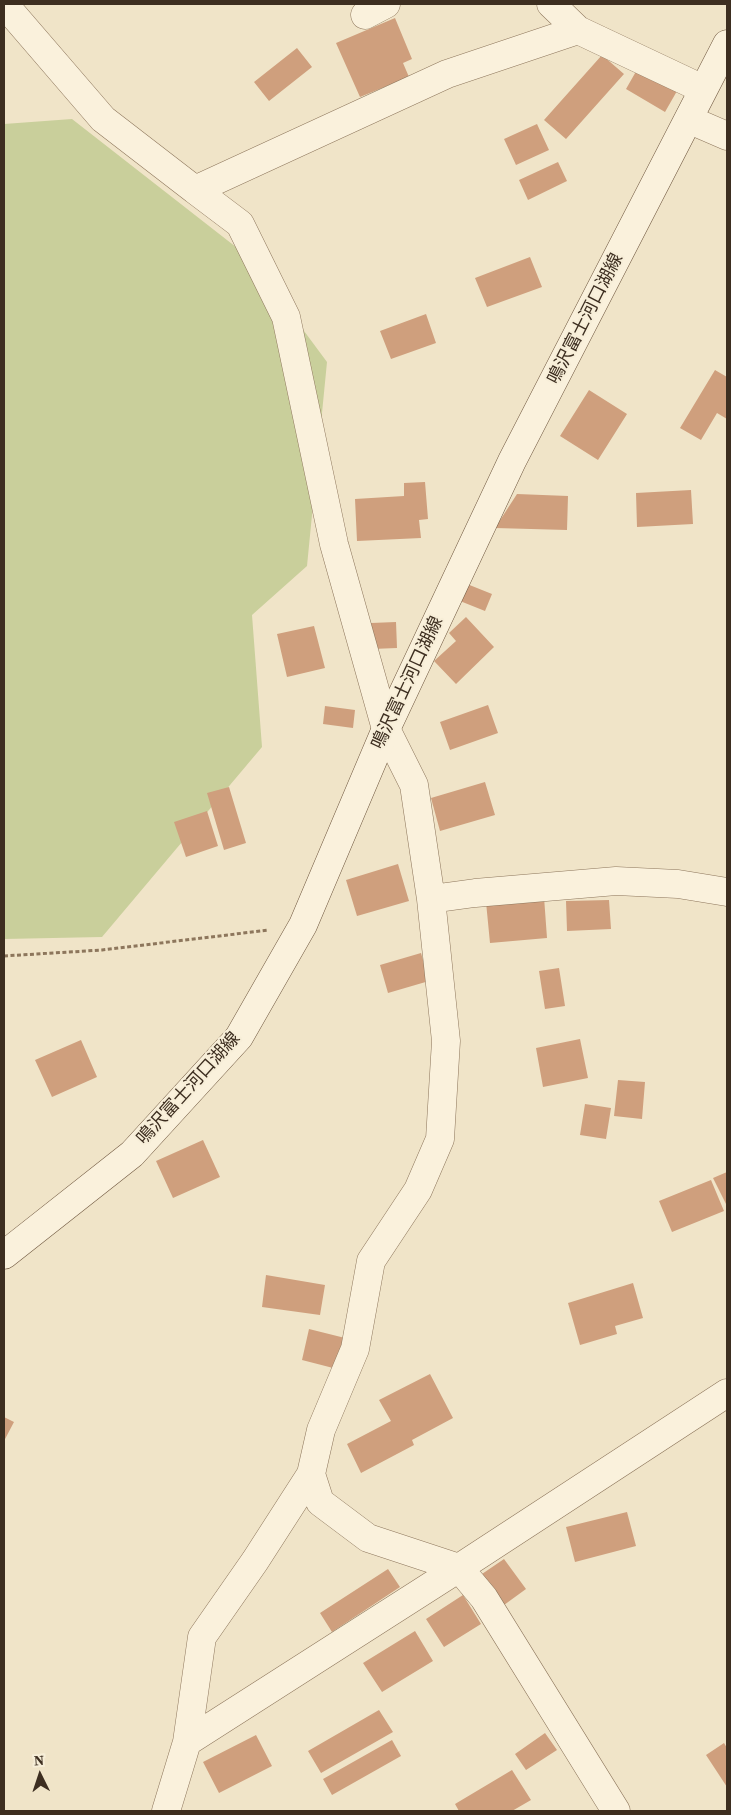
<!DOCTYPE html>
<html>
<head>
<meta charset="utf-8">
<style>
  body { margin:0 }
  #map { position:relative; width:731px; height:1815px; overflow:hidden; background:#f0e4c8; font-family:"Source Serif 4",serif }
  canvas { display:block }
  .frame { position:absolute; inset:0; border:5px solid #3d2e20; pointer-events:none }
  .north { position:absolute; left:15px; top:1750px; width:50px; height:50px; -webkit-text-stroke:4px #f7eed8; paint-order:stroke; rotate:356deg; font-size:14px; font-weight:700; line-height:20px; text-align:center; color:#3d2e20 }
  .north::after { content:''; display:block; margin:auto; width:18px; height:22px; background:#3d2e20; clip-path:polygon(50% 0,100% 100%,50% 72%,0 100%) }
</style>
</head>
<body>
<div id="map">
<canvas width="731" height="1815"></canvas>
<div class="frame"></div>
<div class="north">N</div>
</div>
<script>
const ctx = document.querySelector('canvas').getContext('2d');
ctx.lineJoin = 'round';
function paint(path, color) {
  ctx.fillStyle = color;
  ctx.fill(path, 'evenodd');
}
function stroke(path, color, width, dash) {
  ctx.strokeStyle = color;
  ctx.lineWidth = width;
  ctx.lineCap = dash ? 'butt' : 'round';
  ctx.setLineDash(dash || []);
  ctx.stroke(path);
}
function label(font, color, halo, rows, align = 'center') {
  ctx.font = font + ' "Source Serif 4","Noto Sans JP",serif';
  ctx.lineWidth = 4;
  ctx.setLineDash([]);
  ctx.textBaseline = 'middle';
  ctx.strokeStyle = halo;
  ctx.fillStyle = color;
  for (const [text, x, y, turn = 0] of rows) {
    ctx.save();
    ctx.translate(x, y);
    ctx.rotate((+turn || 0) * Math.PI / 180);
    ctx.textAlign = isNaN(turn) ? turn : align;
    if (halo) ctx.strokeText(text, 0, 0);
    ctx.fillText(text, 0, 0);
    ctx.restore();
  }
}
paint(new Path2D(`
  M 72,119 L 250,258 L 327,362 L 307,566 L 252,615 L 262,747 L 102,937 L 4,939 L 4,124 Z`), '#c9cf9b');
paint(new Path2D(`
  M 395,18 L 412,59 L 403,63 L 409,77 L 360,97 L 336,43 Z
  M 297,48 L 312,67 L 269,101 L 254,82 Z
  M 602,55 L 624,74 L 566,139 L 544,120 Z
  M 638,68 L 677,91 L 665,112 L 626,89 Z
  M 537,124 L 549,150 L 516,165 L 504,139 Z
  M 558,162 L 567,181 L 528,200 L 519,180 Z
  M 530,257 L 542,287 L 487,307 L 475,278 Z
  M 426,314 L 436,343 L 391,359 L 380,331 Z
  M 715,370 L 727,377 L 727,419 L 717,413 L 701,440 L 680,428 Z
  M 589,390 L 627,414 L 598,460 L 560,436 Z
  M 425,482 L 428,519 L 419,520 L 421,538 L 357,541 L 355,499 L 404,496 L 404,483 Z
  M 691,490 L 693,524 L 637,527 L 636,493 Z
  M 517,494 L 568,496 L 567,530 L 495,528 Z
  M 467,584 L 492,594 L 485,611 L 460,601 Z
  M 466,617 L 494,647 L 456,684 L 434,661 L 456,641 L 449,633 Z
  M 396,622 L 397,648 L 372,649 L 371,623 Z
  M 314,626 L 325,668 L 287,677 L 277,634 Z
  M 488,705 L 498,733 L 450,750 L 440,722 Z
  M 325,706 L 355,710 L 353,728 L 323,724 Z
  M 485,782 L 495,815 L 440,831 L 431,798 Z
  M 229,787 L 246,843 L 224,850 L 207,793 Z
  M 207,811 L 218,846 L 186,857 L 174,822 Z
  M 398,864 L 409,901 L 357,916 L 346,880 Z
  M 544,897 L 547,938 L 490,943 L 486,902 Z
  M 609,900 L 611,929 L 567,931 L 566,901 Z
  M 421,953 L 429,981 L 388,993 L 380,965 Z
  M 559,968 L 565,1006 L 545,1009 L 539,971 Z
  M 580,1039 L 588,1078 L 543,1087 L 536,1048 Z
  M 81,1040 L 97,1077 L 52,1097 L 35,1060 Z
  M 618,1080 L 645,1082 L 642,1119 L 614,1116 Z
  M 585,1104 L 611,1108 L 606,1139 L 580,1135 Z
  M 203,1140 L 220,1177 L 173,1198 L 156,1161 Z
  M 727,1172 L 727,1203 L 726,1204 L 713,1178 Z
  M 711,1180 L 724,1211 L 672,1232 L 659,1201 Z
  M 266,1275 L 325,1285 L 320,1315 L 262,1307 Z
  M 633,1283 L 643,1318 L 615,1326 L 617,1334 L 580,1345 L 568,1303 Z
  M 309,1329 L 345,1338 L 337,1369 L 302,1360 Z
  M 430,1374 L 453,1418 L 412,1440 L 414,1445 L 361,1473 L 347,1444 L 391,1421 L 379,1400 Z
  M 4,1417 L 14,1422 L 4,1441 Z
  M 627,1512 L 636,1546 L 575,1562 L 566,1527 Z
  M 504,1559 L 526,1589 L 504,1605 L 482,1574 Z
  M 388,1569 L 400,1587 L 332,1632 L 320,1613 Z
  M 463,1595 L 481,1624 L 444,1647 L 426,1619 Z
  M 415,1631 L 433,1661 L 382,1692 L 363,1663 Z
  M 379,1710 L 393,1732 L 321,1773 L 308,1751 Z
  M 545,1733 L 557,1750 L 526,1770 L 515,1754 Z
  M 256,1735 L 272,1766 L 219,1793 L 203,1762 Z
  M 392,1740 L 401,1756 L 332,1795 L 323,1779 Z
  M 724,1743 L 727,1748 L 727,1787 L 706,1755 Z
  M 512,1770 L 531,1800 L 512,1811 L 459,1811 L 455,1804 Z`), '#cf9f7d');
const street = new Path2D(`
  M 4,4 L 103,119 L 195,190 L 447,74 L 578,30 L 703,89
  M 551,4 L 578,30
  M 365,15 L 386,4
  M 690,120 L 727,136
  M 195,190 L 240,224 L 286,317 L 334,544 L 386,729 L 414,785 L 431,899 L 446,1041 L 440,1139 L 418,1190 L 371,1261 L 355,1349 L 321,1430 L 311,1474 L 320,1502 L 368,1538 L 459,1568 L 484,1598 L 616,1811
  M 431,899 L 475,893 L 616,881 L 678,884 L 727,892
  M 187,1742 L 459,1568 L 727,1393
  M 166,1811 L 187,1742 L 202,1637 L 255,1561 L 311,1474`);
const secondary = new Path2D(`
  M 4,1255 L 132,1154 L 239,1037 L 303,925 L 386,729 L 512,461 L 727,44`);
stroke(street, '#8d765c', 29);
stroke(secondary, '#6f573f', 29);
stroke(new Path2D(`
  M 4,956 L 102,950 L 269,930`), '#8d765c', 3, [4, 2.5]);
stroke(street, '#faf1dc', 28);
stroke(secondary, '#faf1dc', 28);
label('18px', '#3d2e20', '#f7eed8', [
  ["鳴沢富士河口湖線",586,319,-63],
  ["鳴沢富士河口湖線",408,683,-65],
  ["鳴沢富士河口湖線",189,1089,-48]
]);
</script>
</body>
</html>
